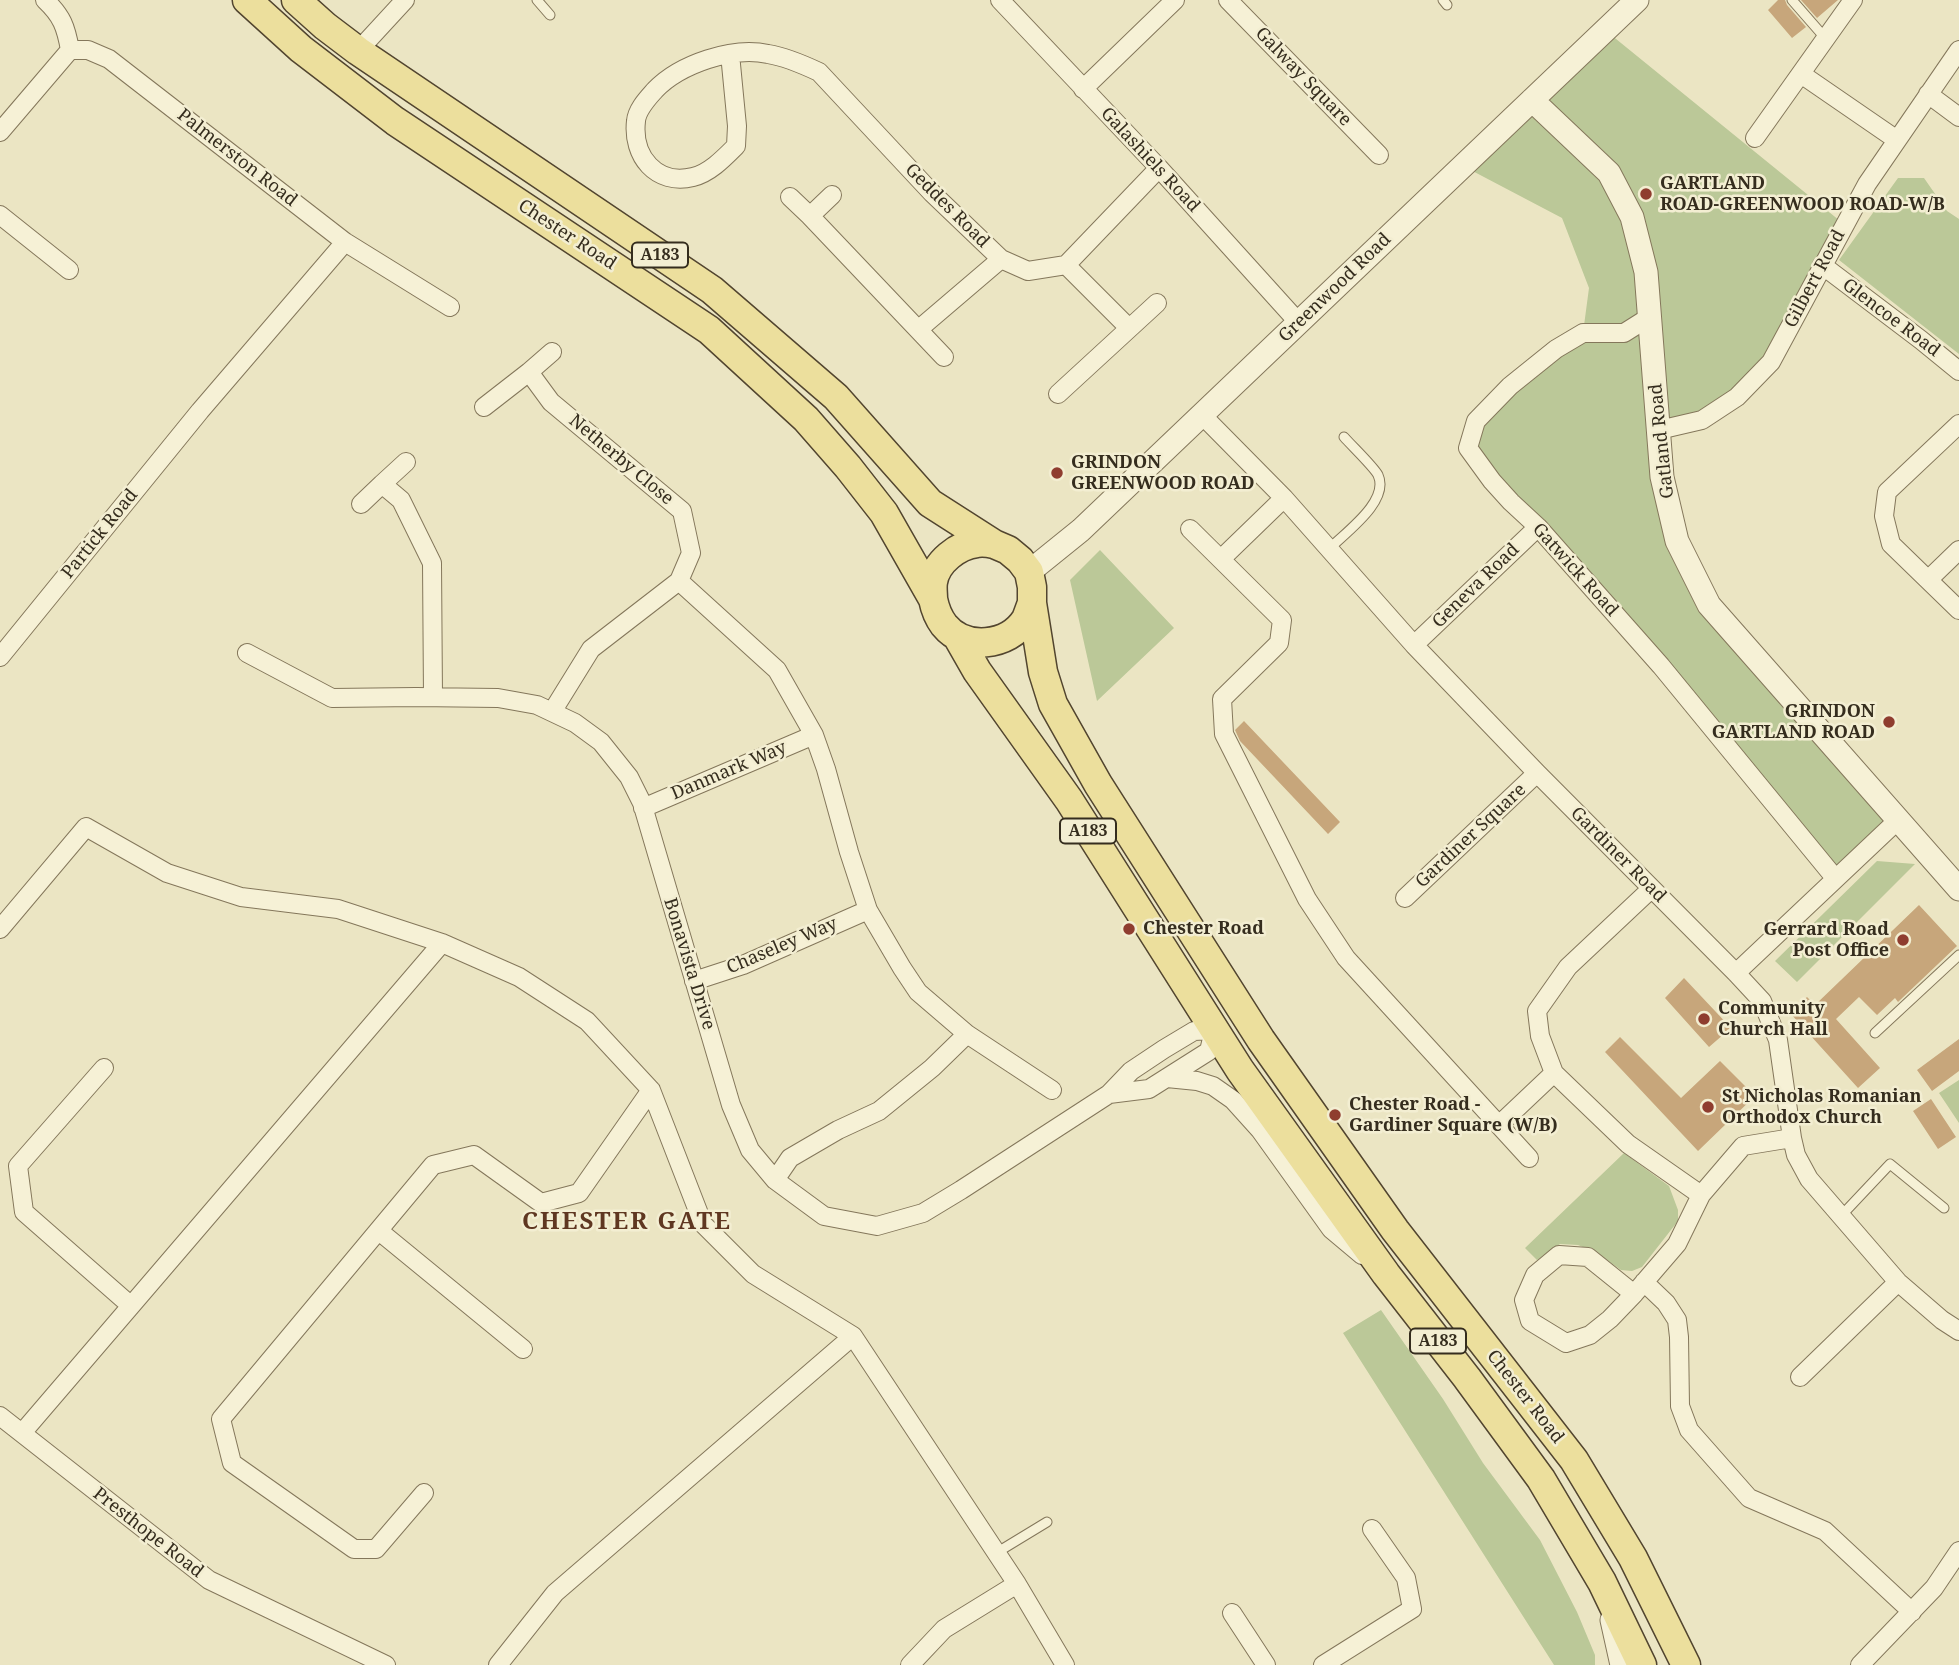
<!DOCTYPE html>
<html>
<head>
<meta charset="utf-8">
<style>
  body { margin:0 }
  canvas { display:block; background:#ebe5c3 }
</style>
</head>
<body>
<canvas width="1959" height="1665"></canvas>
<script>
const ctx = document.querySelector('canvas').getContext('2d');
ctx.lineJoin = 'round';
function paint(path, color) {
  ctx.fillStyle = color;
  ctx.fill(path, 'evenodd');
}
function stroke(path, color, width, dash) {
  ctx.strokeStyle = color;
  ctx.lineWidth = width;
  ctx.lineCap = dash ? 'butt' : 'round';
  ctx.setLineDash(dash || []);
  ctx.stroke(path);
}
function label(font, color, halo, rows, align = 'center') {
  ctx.font = font + ' "Noto Serif",serif';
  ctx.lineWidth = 5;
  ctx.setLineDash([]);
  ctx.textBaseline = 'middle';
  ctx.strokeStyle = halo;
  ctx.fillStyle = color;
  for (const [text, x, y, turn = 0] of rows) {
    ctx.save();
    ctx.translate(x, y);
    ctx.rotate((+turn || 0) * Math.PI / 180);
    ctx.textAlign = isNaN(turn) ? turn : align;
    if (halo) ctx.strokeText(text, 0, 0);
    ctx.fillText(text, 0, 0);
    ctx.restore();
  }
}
paint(new Path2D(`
  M 1605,30 L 1845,225 L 1771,362 L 1737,397 L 1660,430 L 1662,477 L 1709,605 L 1898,820 L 1835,878 L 1468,448 L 1476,421 L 1583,333 L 1589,288 L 1562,218 L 1463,166 Z
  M 1898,178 L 1924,178 L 1947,211 L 1959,219 L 1959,354 L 1839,260 Z
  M 1100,550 L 1174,628 L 1097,701 L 1070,580 Z
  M 1877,861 L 1915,864 L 1797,982 L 1775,961 Z
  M 1959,1080 L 1959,1123 L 1939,1093 Z
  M 1624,1153 L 1669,1186 L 1678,1210 L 1678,1221 L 1642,1267 L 1632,1271 L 1621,1270 L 1597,1253 L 1578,1245 L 1560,1244 L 1537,1260 L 1525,1248 Z
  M 1381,1310 L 1443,1399 L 1483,1463 L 1540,1540 L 1577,1612 L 1595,1655 L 1595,1665 L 1554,1665 L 1343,1333 Z`), '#bbc898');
paint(new Path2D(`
  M 1778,0 L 1785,0 L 1787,5 L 1806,27 L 1792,38 L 1768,10 Z
  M 1801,0 L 1838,0 L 1817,18 Z
  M 1244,721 L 1340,822 L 1328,834 L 1240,741 L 1235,730 Z
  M 1919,905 L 1957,946 L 1898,1002 L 1895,998 L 1877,1015 L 1859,997 L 1836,1019 L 1880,1068 L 1858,1088 L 1790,1013 L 1807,997 L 1815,1005 Z
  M 1684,978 L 1731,1028 L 1709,1047 L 1665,998 Z
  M 1620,1037 L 1681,1098 L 1720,1061 L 1755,1096 L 1698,1151 L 1605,1052 Z
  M 1959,1039 L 1959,1071 L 1932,1091 L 1917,1070 Z
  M 1931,1099 L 1956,1137 L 1938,1149 L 1913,1111 Z`), '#c7a67b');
const service = new Path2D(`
  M 537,0 L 550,15
  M 1443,0 L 1447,5
  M 1792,0 L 1826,39
  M 1329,549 C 1346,532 1390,501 1378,475 C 1374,467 1351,445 1344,437
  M 1875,1033 L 1959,955
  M 1841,1216 L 1890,1164 L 1944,1208
  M 996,1553 L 1047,1522`);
const minor = new Path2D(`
  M 45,0 C 62,16 66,27 70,50 L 88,50 L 109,59 L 345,242 L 450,307
  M 1000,0 L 1159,168 L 1299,323
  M 1228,0 L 1379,155
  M 358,51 L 405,0
  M 730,54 L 737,126 L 736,146 C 725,157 710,173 693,177 C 656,186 632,156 636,121 C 637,109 648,98 655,90 C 680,64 733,46 768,54 C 786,57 802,64 819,72 L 932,193 L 1001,259 L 1028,271 L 1066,265 L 1159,168
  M 1801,74 L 1897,140
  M 1083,89 L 1175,0
  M 1928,94 L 1959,117
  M 0,132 L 70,50
  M 1755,138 L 1853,0
  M 790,197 L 810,216 L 832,195
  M 0,215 L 69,270
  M 810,216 L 944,357
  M 1066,265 L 1129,328
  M 1822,265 L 1921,340 L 1959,371
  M 1651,316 L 1624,333 L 1583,333 L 1556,349 L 1510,386 L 1476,421 L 1468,448 L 1492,481 L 1511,502 L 1538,527 L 1661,666 L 1835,878
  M 919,329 L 1001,259
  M 1058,394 L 1157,303
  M 484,407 L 529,372
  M 1202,415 L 1284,498 L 1414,645 L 1537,773 L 1736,973 L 1762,1001 L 1778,1040 L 1792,1138 L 1796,1155 L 1809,1179 L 1898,1282 L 1942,1320 L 1959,1331
  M 1959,424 L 1887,492 L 1884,516 L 1891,544 L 1959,610
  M 1659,430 L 1702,420 L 1737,397 L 1771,362 L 1867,184 L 1959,50
  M 406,462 L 382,484 L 401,500 L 432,563 L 433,697
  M 361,504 L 382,484
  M 1190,529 L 1282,620 L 1279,643 L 1222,699 L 1224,734 L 1307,899 L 1346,958 L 1529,1158
  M 1221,559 L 1284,498
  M 1928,580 L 1959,550
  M 679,581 L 777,670 L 814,735 L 826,769 L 849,852 L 868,910 L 902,968 L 918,992 L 967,1034 L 1052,1090
  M 1414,645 L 1538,527
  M 247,653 L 332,698 L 416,697 L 498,698 L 537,705 L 575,723 L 601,742 L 629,777 L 642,803 L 731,1105 L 750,1150 L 775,1180 L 824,1216 L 877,1226 L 923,1213 L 961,1190 L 1109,1094 L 1131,1071 L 1164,1049 L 1194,1031 L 1214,1030 L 1209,1051 L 1149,1089 L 1109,1094
  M 0,657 L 200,411 L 345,242
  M 552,712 L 591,649 L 679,581 L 691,553 L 682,511 L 551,402 L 529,372 L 552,352
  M 643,808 L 814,735
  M 1651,889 L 1568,967 L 1537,1011 L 1540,1036 L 1554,1073 L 1628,1144 L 1701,1195
  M 1405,898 L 1537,773
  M 0,929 L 86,827 L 167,873 L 241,897 L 338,909 L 442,943 L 519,977 L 587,1021 L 651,1090 L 703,1224 L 753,1274 L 853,1336 L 1017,1584 L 1065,1665
  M 1736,973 L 1898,820
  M 694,981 L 743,965 L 868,910
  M 104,1068 L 18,1166 L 24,1212 L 130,1305
  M 1167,1078 L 1197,1081 L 1213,1086 L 1233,1100 L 1260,1130 L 1331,1229 L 1362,1255
  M 1499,1125 L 1554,1073
  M 775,1180 L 790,1158 L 838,1130 L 879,1111 L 932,1068 L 967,1034
  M 379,1231 L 523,1349
  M 1644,1282 L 1666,1303 L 1677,1320 L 1679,1337 L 1680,1406 L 1689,1430 L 1749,1498 L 1825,1531 L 1912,1612
  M 1634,1294 L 1588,1257 L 1559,1255 L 1535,1275 L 1524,1300 L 1530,1321 L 1566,1343 L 1590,1335 L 1610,1319 L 1634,1294 L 1677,1244 L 1701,1195 L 1743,1146 L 1792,1138
  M 1800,1377 L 1898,1282
  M 0,1416 L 209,1580 L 386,1665
  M 22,1433 L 442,943
  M 424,1493 L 376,1549 L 354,1549 L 232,1463 L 221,1419 L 433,1165 L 474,1155 L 541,1203 L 579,1193 L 651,1090
  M 1232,1613 L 1266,1665
  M 498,1665 L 555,1593 L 853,1336
  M 910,1665 L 944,1629 L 1017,1584
  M 1323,1665 L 1412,1609 L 1406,1578 L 1372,1529
  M 1860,1665 L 1934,1588 L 1959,1551`);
const tertiary = new Path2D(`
  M 1532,100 L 1609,173 L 1632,217 L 1646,272 L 1662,477 L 1677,541 L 1709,605 L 1959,889
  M 1029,572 L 1081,530 L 1637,0
  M 1612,1620 L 1622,1665`);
const primary = new Path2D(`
  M 247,0 L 301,49 L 395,121 L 709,330 L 806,419 L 848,467 L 884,513 L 933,599 C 935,609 938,617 944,625 C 965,651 1008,647 1026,619 C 1028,614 1030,608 1032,603
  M 296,0 L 325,26 L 358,51 L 712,290 L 836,397 L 930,503 L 994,544 L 1008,550 L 1020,560 L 1029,572 L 1032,587 L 1032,603 L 1043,672 L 1053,704 L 1098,784 L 1261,1040 L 1395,1230 L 1574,1460 L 1633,1558 L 1686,1665
  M 933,599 C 933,594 932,587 933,582 C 936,562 958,545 977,543 C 983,542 989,543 994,544
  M 957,636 L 977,671 L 1069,800 L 1240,1070 L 1386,1274 L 1467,1378 L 1541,1479 L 1602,1582 L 1642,1665`);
stroke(service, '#84775b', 11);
stroke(minor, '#84775b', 20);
stroke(tertiary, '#84775b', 25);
stroke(primary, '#52452f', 31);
stroke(service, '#f6f1d6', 9);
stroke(minor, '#f6f1d6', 18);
stroke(tertiary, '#f6f1d6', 23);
stroke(primary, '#ecdf9d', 28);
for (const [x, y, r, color] of [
  [1646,194,7,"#8f3d2f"],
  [1057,473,7,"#8f3d2f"],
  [1889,722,7,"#8f3d2f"],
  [1129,929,7,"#8f3d2f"],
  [1903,940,7,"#8f3d2f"],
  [1704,1019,7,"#8f3d2f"],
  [1708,1107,7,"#8f3d2f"],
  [1335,1115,7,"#8f3d2f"]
]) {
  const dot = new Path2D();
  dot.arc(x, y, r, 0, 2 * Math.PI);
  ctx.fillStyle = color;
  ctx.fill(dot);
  stroke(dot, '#f3eed2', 2.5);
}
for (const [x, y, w] of [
  [660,255,56],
  [1088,831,56],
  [1438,1341,56]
]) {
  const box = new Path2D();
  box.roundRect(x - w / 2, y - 12.5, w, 25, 5);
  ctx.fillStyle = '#f3eed2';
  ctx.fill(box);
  stroke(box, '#352d1e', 2);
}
label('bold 16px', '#352d1e', null, [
  ["A183",660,255],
  ["A183",1088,831],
  ["A183",1438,1341]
]);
label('18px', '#352d1e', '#f3eed2', [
  ["Galway Square",1303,77,46],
  ["Palmerston Road",237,158,38],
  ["Galashiels Road",1150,160,47],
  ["Geddes Road",947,206,45],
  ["Chester Road",567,235,33],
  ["Gilbert Road",1815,279,-62],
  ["Greenwood Road",1335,288,-44],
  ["Glencoe Road",1891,318,37],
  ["Gatland Road",1662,441,-96],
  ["Netherby Close",621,460,40],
  ["Partick Road",100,534,-51],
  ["Gatwick Road",1575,570,48],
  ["Geneva Road",1476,586,-44],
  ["Danmark Way",729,771,-23],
  ["Gardiner Square",1471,836,-43],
  ["Gardiner Road",1618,855,45],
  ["Chaseley Way",782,946,-23],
  ["Bonavista Drive",689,964,73],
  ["Chester Road",1525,1397,52],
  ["Presthope Road",148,1533,38]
]);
label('bold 18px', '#352d1e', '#f3eed2', [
  ["GARTLAND",1660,184],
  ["ROAD-GREENWOOD ROAD-W/B",1660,205],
  ["GRINDON",1071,463],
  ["GREENWOOD ROAD",1071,484],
  ["GRINDON",1875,712,"right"],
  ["GARTLAND ROAD",1875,733,"right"],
  ["Chester Road",1143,929],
  ["Gerrard Road",1889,930,"right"],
  ["Post Office",1889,951,"right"],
  ["Community",1718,1009],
  ["Church Hall",1718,1030],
  ["St Nicholas Romanian",1722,1097],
  ["Orthodox Church",1722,1118],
  ["Chester Road -",1349,1105],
  ["Gardiner Square (W/B)",1349,1126]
], 'left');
ctx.letterSpacing = '2px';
label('bold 24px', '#5f3721', '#f3eed2', [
  ["CHESTER GATE",627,1222]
]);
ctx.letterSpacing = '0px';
</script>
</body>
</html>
